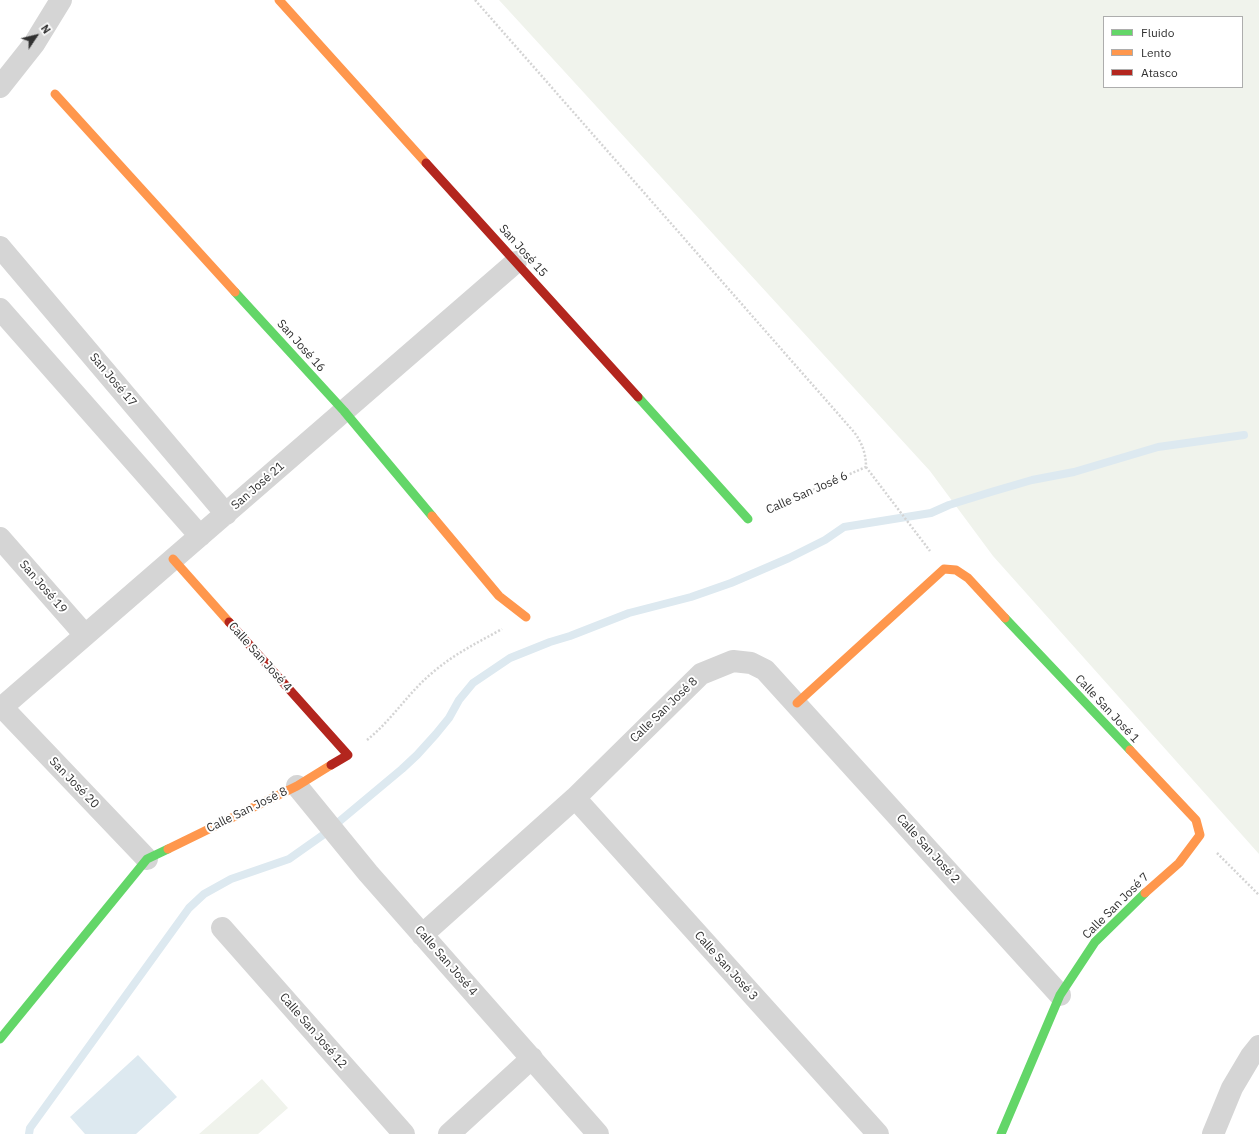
<!DOCTYPE html>
<html>
<head>
<meta charset="utf-8">
<style>
  body { margin:0 }
  #map { position:relative; width:1259px; height:1134px; overflow:hidden; background:#fff; font-family:"IBM Plex Sans",sans-serif }
  canvas { display:block }
  .legend { position:absolute; left:1103px; top:16px; width:140px; height:72px; box-sizing:border-box; background:#fff; border:1px solid #adadad; margin:0; padding:5px 7px; list-style:none; font-size:12px; color:#313131 }
  .legend li { display:flex; align-items:center; gap:8px; height:20px }
  .legend b { width:20px; border:1px solid #adadad }
  .north { position:absolute; left:16px; top:16px; width:40px; height:40px; -webkit-text-stroke:3px #fff; paint-order:stroke; rotate:55deg; font-size:11px; font-weight:700; line-height:16px; text-align:center; color:#313131 }
  .north::after { content:''; display:block; margin:auto; width:14px; height:18px; background:#313131; clip-path:polygon(50% 0,100% 100%,50% 72%,0 100%) }
</style>
</head>
<body>
<div id="map">
<canvas width="1259" height="1134"></canvas>
<ul class="legend">
<li><b style="height:5px;background:#63d668"></b>Fluido</li>
<li><b style="height:5px;background:#ff974d"></b>Lento</li>
<li><b style="height:5px;background:#b3261e"></b>Atasco</li>
</ul>
<div class="north">N</div>
</div>
<script>
const ctx = document.querySelector('canvas').getContext('2d');
ctx.lineJoin = 'round';
function paint(path, color) {
  ctx.fillStyle = color;
  ctx.fill(path, 'evenodd');
}
function stroke(path, color, width, dash) {
  ctx.strokeStyle = color;
  ctx.lineWidth = width;
  ctx.lineCap = dash ? 'butt' : 'round';
  ctx.setLineDash(dash || []);
  ctx.stroke(path);
}
function label(font, color, halo, rows, align = 'center') {
  ctx.font = font + ' "IBM Plex Sans",sans-serif';
  ctx.lineWidth = 4;
  ctx.setLineDash([]);
  ctx.textBaseline = 'middle';
  ctx.strokeStyle = halo;
  ctx.fillStyle = color;
  for (const [text, x, y, turn = 0] of rows) {
    ctx.save();
    ctx.translate(x, y);
    ctx.rotate((+turn || 0) * Math.PI / 180);
    ctx.textAlign = isNaN(turn) ? turn : align;
    if (halo) ctx.strokeText(text, 0, 0);
    ctx.fillText(text, 0, 0);
    ctx.restore();
  }
}
paint(new Path2D(`
  M 499,0 L 1259,0 L 1259,854 L 993,556 L 930,471 ZM 1104,17 L 1242,17 L 1242,87 L 1104,87 Z
  M 262,1079 L 288,1108 L 258,1134 L 199,1134 Z`), '#f0f3ec');
paint(new Path2D(`
  M 138,1055 L 177,1097 L 136,1134 L 85,1134 L 70,1117 Z`), '#dde9f0');
stroke(new Path2D(`
  M 29,1134 L 30,1128 L 189,908 L 204,894 L 231,879 L 289,859 L 323,835 L 402,769 L 417,755 L 436,734 L 449,718 L 459,700 L 473,683 L 510,658 L 550,642 L 570,636 L 629,613 L 691,597 L 731,583 L 789,558 L 825,540 L 844,527 L 931,513 L 949,505 L 991,492 L 1032,480 L 1074,472 L 1158,447 L 1244,435`), '#dde9f0', 8);
stroke(new Path2D(`
  M 475,0 L 854,432 C 862,443 866,453 866,467
  M 866,467 L 930,551
  M 769,509 L 866,467
  M 367,740 C 392,720 408,693 432,673 C 454,654 477,643 502,629
  M 1217,853 L 1259,895`), '#d4d4d4', 2.5, [2, 2]);
stroke(new Path2D(`
  M 0,87 L 34,44 L 61,0
  M 0,247 L 226,514
  M 0,309 L 200,536
  M 0,538 L 85,635
  M 2,707 L 147,859
  M 0,709 L 516,262
  M 297,786 L 368,873 L 598,1134
  M 575,798 L 878,1134
  M 222,928 L 404,1134
  M 422,935 L 575,798 L 701,674 L 733,661 L 751,663 L 765,670 L 1060,995
  M 449,1134 L 532,1058
  M 1213,1134 L 1232,1088 L 1251,1056 L 1259,1046`), '#d5d5d5', 22);
stroke(new Path2D(`
  M 235,292 L 344,411 L 432,516
  M 638,397 L 748,519
  M 1005,618 L 1130,750
  M 0,1039 L 147,859 L 168,849
  M 1001,1134 L 1060,995 L 1095,942 L 1145,893`), '#63d668', 9);
stroke(new Path2D(`
  M 279,0 L 426,163
  M 55,94 L 235,292
  M 432,516 L 499,596 L 526,617
  M 173,559 L 229,622
  M 797,703 L 944,569 L 956,570 L 968,578 L 1005,618
  M 1130,750 L 1196,820 L 1200,835 L 1179,863 L 1145,893
  M 168,849 L 297,786 L 331,765`), '#ff974d', 9);
stroke(new Path2D(`
  M 426,163 L 638,397
  M 229,622 L 348,755 L 331,765`), '#b3261e', 9);
label('12px', '#313131', '#fff', [
  ["San José 15",523,251,48],
  ["San José 16",301,346,48],
  ["San José 17",113,380,50],
  ["San José 21",258,486,-41],
  ["Calle San José 6",807,493,-24],
  ["San José 19",43,587,49],
  ["Calle San José 4",260,657,48],
  ["Calle San José 1",1107,709,47],
  ["Calle San José 8",664,710,-44],
  ["San José 20",74,783,46],
  ["Calle San José 8",247,810,-26],
  ["Calle San José 2",928,849,48],
  ["Calle San José 7",1116,906,-45],
  ["Calle San José 4",446,961,49],
  ["Calle San José 3",726,966,48],
  ["Calle San José 12",313,1031,49]
]);
</script>
</body>
</html>
